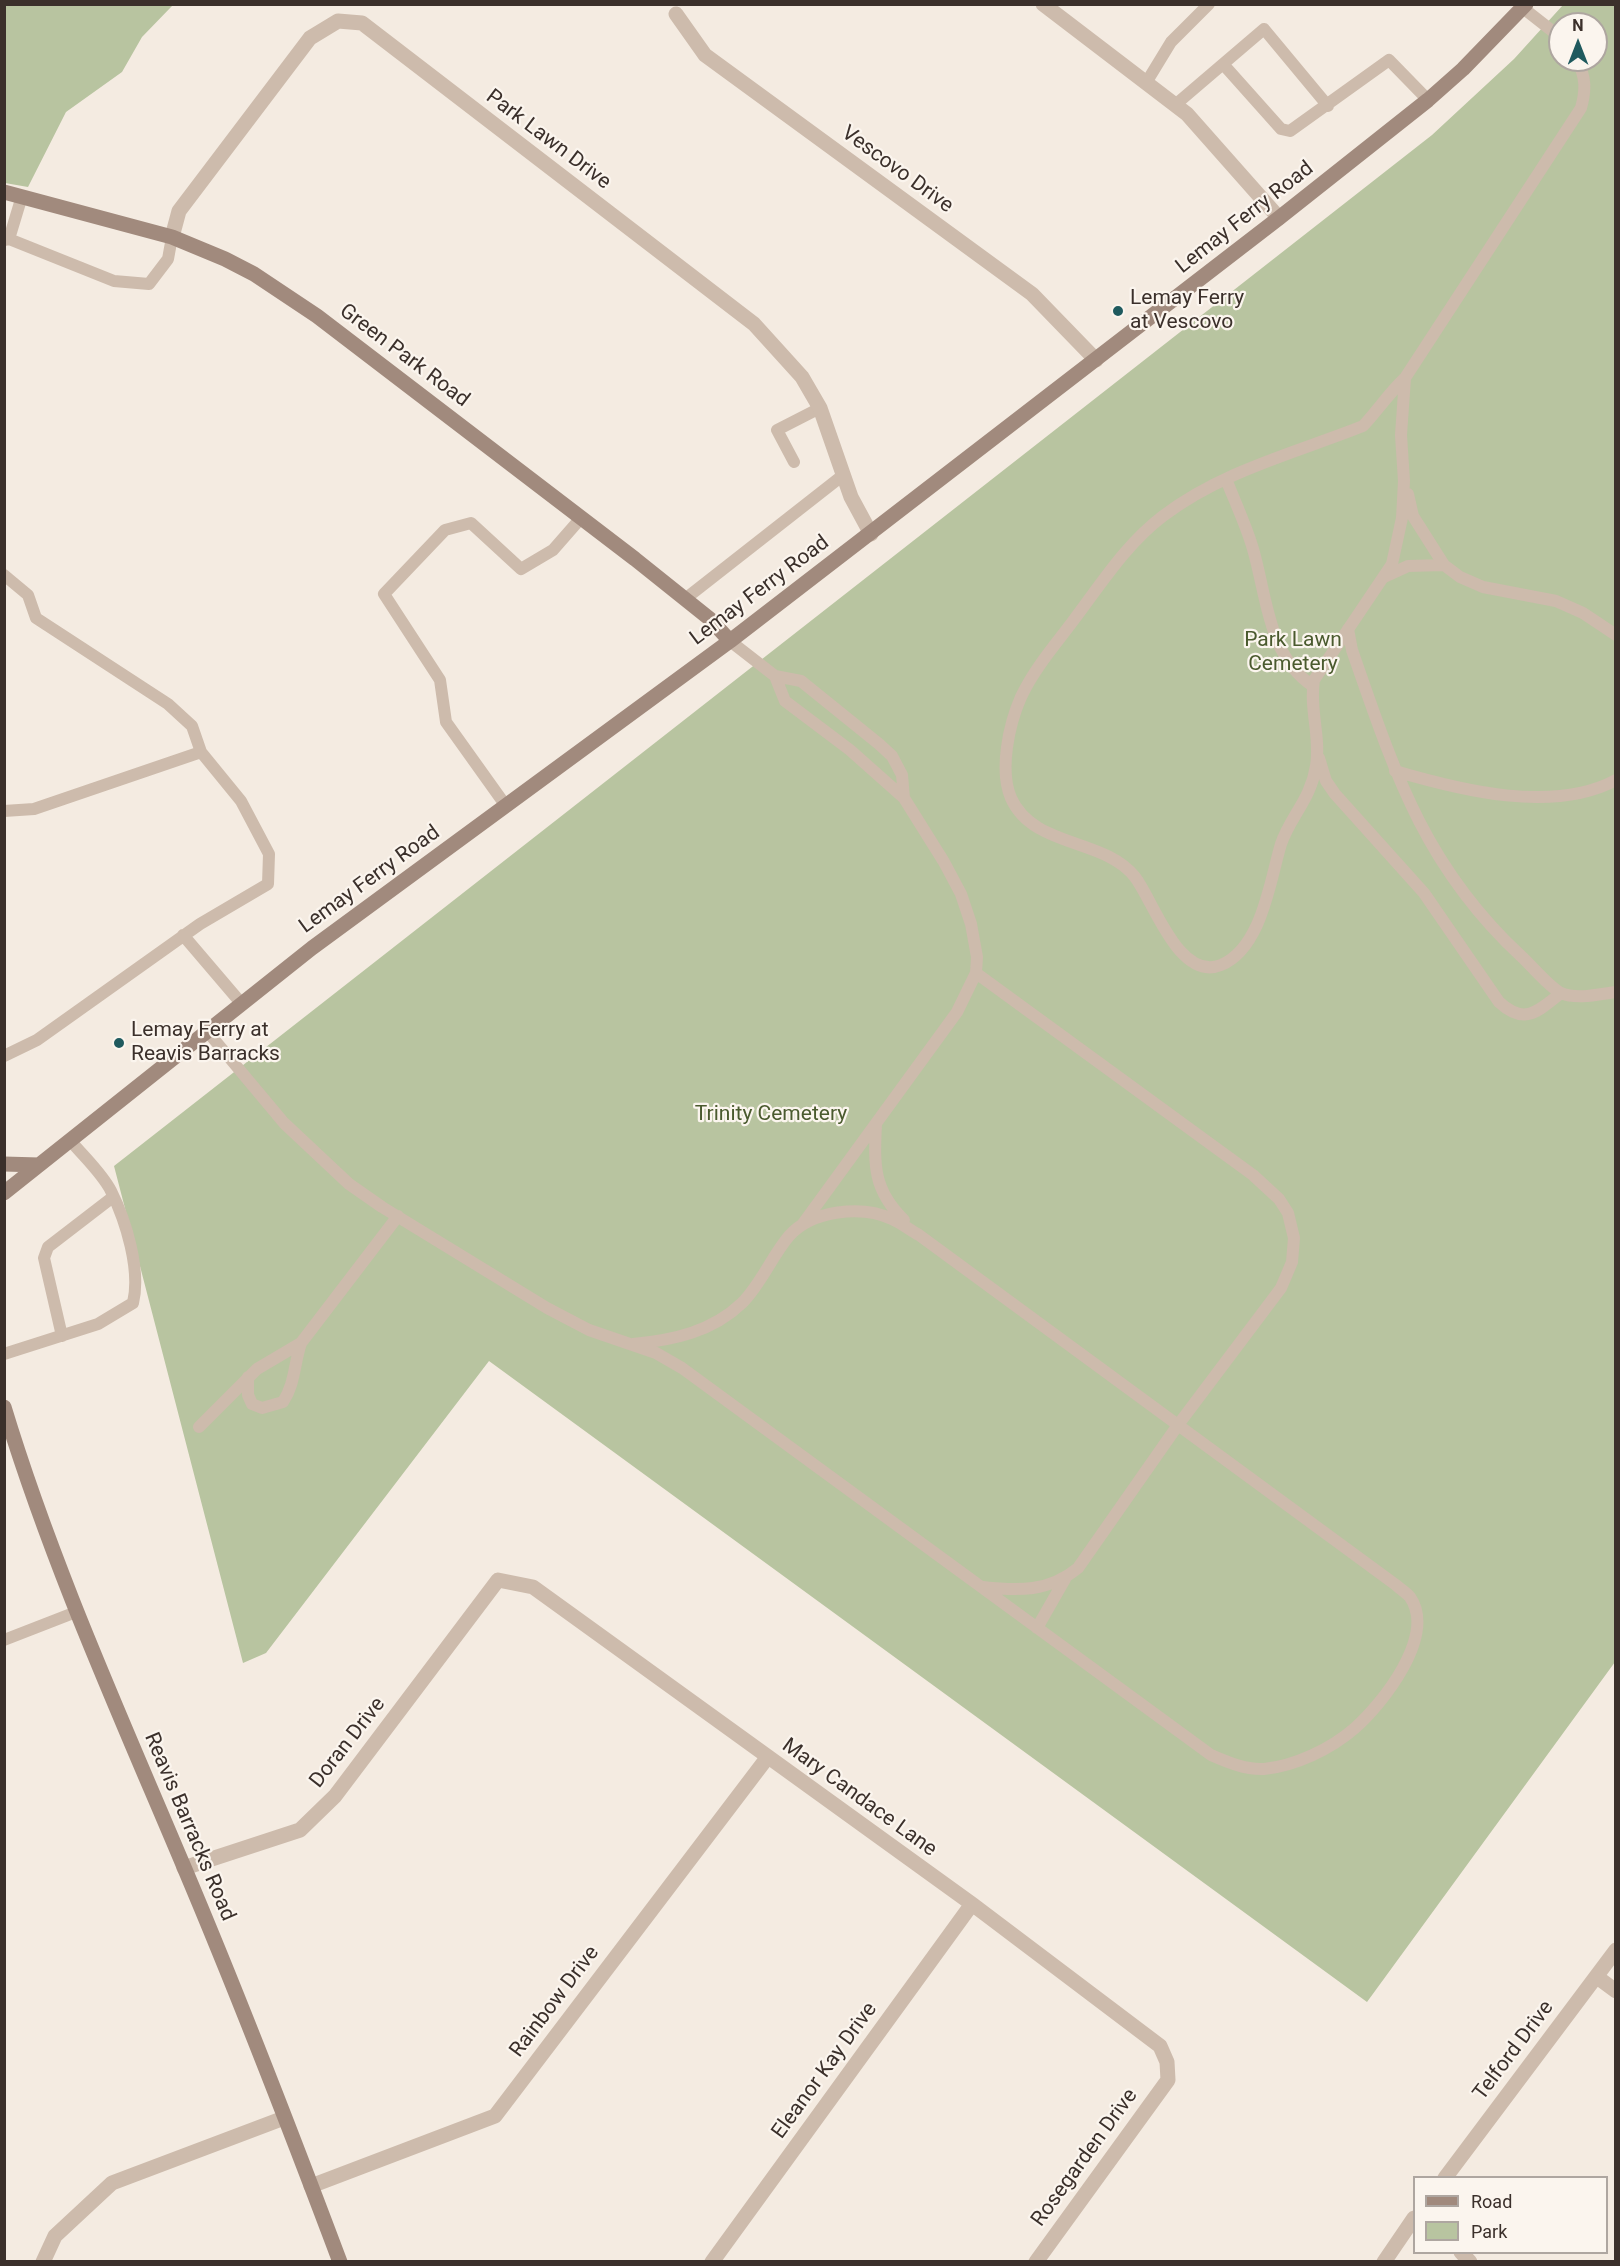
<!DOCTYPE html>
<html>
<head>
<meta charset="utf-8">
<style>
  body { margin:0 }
  #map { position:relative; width:1620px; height:2266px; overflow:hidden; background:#f4ebe1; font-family:Roboto,sans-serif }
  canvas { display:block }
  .frame { position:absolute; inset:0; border:6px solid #3b302b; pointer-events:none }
  .legend { position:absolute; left:1413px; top:2176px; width:195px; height:78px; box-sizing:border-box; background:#fbf5ee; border:2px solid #aea6a0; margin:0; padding:8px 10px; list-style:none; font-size:18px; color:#3b302b }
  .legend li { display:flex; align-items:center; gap:12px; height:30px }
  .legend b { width:30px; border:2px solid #aea6a0 }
  .north { position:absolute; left:1548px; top:12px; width:60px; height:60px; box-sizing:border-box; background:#fbf5ee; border:2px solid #aea6a0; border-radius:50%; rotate:0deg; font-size:16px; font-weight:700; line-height:24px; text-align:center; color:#3b302b }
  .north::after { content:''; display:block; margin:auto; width:21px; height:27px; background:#1f5a5e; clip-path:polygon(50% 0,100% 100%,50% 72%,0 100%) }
</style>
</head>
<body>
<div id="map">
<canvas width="1620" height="2266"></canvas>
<div class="frame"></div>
<ul class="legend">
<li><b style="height:8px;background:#a18a7d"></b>Road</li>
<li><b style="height:16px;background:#b8c4a0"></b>Park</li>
</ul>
<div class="north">N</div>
</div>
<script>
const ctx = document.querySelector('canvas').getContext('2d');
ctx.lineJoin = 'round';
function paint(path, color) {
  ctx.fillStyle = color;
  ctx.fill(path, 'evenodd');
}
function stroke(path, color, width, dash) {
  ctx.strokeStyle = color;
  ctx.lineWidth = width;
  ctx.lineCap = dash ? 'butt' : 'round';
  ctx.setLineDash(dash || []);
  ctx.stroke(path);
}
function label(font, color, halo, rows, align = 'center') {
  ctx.font = font + ' Roboto,sans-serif';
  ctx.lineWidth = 4.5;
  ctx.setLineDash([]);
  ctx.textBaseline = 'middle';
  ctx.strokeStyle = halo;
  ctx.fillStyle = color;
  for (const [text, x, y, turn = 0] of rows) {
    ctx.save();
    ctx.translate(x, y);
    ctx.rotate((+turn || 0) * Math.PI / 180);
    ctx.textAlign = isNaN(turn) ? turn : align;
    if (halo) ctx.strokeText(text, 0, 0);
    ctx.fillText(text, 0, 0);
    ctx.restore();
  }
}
paint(new Path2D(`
  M 4,5 L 173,5 L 142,37 L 122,72 L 66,112 L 28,187 L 5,183 Z
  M 1563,5 L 1615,5 L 1615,1662 L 1367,2002 L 489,1361 L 266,1653 L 243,1663 L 114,1166 L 1432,135 L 1514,59 ZM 1560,24 L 1596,24 L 1596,60 L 1560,60 Z`), '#b8c4a0');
stroke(new Path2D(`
  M 1523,8 L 1560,37
  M 1223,64 L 1281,129 L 1290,131 L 1389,60 L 1428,100
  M 1146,83 L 1171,42 L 1209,4
  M 1175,105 L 1264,29 L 1328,106
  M 9,239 L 114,281 L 149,284 L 168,259 L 172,237
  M 4,240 L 9,239 L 22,196
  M 1405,378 L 1401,435 L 1404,481 L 1402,518 L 1392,564 L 1314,680 C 1309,709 1321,737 1316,766 C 1311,799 1290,817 1281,844 C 1270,880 1262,948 1221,965 C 1179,982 1154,902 1135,877 C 1105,838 1033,848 1011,798 C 999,770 1009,724 1021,697 C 1034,669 1055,645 1073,621 C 1101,584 1126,544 1163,516 C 1222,471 1295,453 1363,426 C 1378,410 1389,393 1405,378 L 1581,108 C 1586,90 1586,77 1577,60
  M 794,462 L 777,430 L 820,408
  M 1226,479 C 1235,502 1246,525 1253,549 C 1267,597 1268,656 1313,686
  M 1408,494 L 1413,516 L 1444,565
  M 4,575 L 28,595 L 36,618 L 168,704 L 192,726 L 201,752
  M 1384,577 L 1408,566 L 1444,565 L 1460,577 L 1483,587 L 1556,601 L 1583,613 L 1616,635
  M 685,599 L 842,476
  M 1348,629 L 1352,650 C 1394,771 1424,866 1521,956 C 1531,965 1550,988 1561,993 C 1577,1000 1600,994 1616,992
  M 730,641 L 775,676 L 801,681 L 879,744 L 892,756 L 902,775 L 904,798
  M 775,676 L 785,701 L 850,750 L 904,798 L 944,862 L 961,894 L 971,924 L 977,957 L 976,973 L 957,1012 L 802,1225
  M 1319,758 L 1326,781 L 1335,794 L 1424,893 L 1499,1002 C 1525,1026 1538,1011 1561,993
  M 1395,771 C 1460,790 1553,814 1616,780
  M 506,806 L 446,722 L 440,680 L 384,594 L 445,530 L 471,523 L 521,569 L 553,550 L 581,518
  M 4,811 L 34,809 L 201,752 L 241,801 L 269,854 L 268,884 L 200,924 L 37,1040 L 4,1056
  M 183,935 L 241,1003
  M 976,973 L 1253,1175 L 1279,1199 L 1288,1213 L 1294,1238 L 1292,1262 L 1281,1288 L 1178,1425 L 1078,1568 C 1049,1592 1018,1591 983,1587
  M 207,1031 L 284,1123 L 349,1184 L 382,1207 L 547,1308 L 589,1330 L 656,1353 L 682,1368 L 1211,1755 C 1227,1762 1246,1770 1264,1769 C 1295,1766 1331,1749 1355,1728 C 1382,1704 1437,1636 1410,1597 C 1407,1593 1400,1589 1396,1585 L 919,1235 C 910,1230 901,1223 892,1219 C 862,1205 812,1210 789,1236 C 772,1256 761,1284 742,1303 C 712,1332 673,1340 633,1344
  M 876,1124 C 874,1165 873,1190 904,1220
  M 62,1336 L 44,1258 L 48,1247 L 113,1197
  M 4,1354 L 98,1324 L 133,1303 C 141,1270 126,1221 111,1191 C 102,1173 83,1156 70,1140
  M 248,1377 L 248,1395 L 252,1404 L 262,1408 L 283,1402 C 295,1384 294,1364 301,1343
  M 199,1427 L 257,1369 L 301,1343 L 398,1216
  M 1037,1628 L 1065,1579
  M 4,1640 L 76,1612`), '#cdbbac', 12);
stroke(new Path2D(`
  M 1043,4 L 1187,114 L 1279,218
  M 676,14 L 705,55 L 1032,294 L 1096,360
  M 172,237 L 179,211 L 310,38 L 338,21 L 362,23 L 754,324 L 802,377 L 820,408 L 851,497 L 871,534
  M 184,1868 L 300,1830 L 335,1796 L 498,1580 L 533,1587 L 972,1904 L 1160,2046 L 1167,2062 L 1168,2080 L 1036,2262
  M 1597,1977 L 1616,1991
  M 1445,2178 L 1616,1950
  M 311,2186 L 495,2116 L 767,1758
  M 1461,2252 L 1470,2262
  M 43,2262 L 55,2236 L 112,2183 L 284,2118
  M 712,2262 L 972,1904
  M 1384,2262 L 1414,2218`), '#cdbbac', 15);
stroke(new Path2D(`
  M 4,192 L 172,237 L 225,259 L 254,274 L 317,316 L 635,559 L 710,619 L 730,641
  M 4,1164 L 39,1165
  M 4,1193 L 312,948 L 730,641 L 1279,218 L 1428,100 L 1463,69 L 1526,4
  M 4,1407 C 52,1565 120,1715 184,1867 C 239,1997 290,2129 340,2262`), '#a18a7d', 15);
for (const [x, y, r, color] of [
  [1118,311,6,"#1f5a5e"],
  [119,1043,6,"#1f5a5e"]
]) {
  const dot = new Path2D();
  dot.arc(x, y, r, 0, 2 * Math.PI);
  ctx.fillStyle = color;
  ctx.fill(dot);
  stroke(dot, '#fbf5ee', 2);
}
label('21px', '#3b302b', '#fbf5ee', [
  ["Park Lawn Drive",548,140,37],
  ["Vescovo Drive",897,170,36],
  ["Lemay Ferry Road",1245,218,-38],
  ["Green Park Road",404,356,37],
  ["Lemay Ferry Road",760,591,-37],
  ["Lemay Ferry Road",370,880,-36],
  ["Doran Drive",348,1743,-52],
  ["Mary Candace Lane",859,1798,36],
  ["Reavis Barracks Road",189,1827,67],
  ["Rainbow Drive",555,2002,-53],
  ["Telford Drive",1514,2051,-53],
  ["Eleanor Kay Drive",825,2071,-54],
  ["Rosegarden Drive",1085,2158,-54]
]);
label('21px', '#3b302b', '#fbf5ee', [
  ["Lemay Ferry",1130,299],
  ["at Vescovo",1130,323],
  ["Lemay Ferry at",131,1031],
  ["Reavis Barracks",131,1055]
], 'left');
label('21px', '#4a5a2e', '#fbf5ee', [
  ["Park Lawn",1293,641],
  ["Cemetery",1293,665],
  ["Trinity Cemetery",771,1115]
]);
</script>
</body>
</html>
